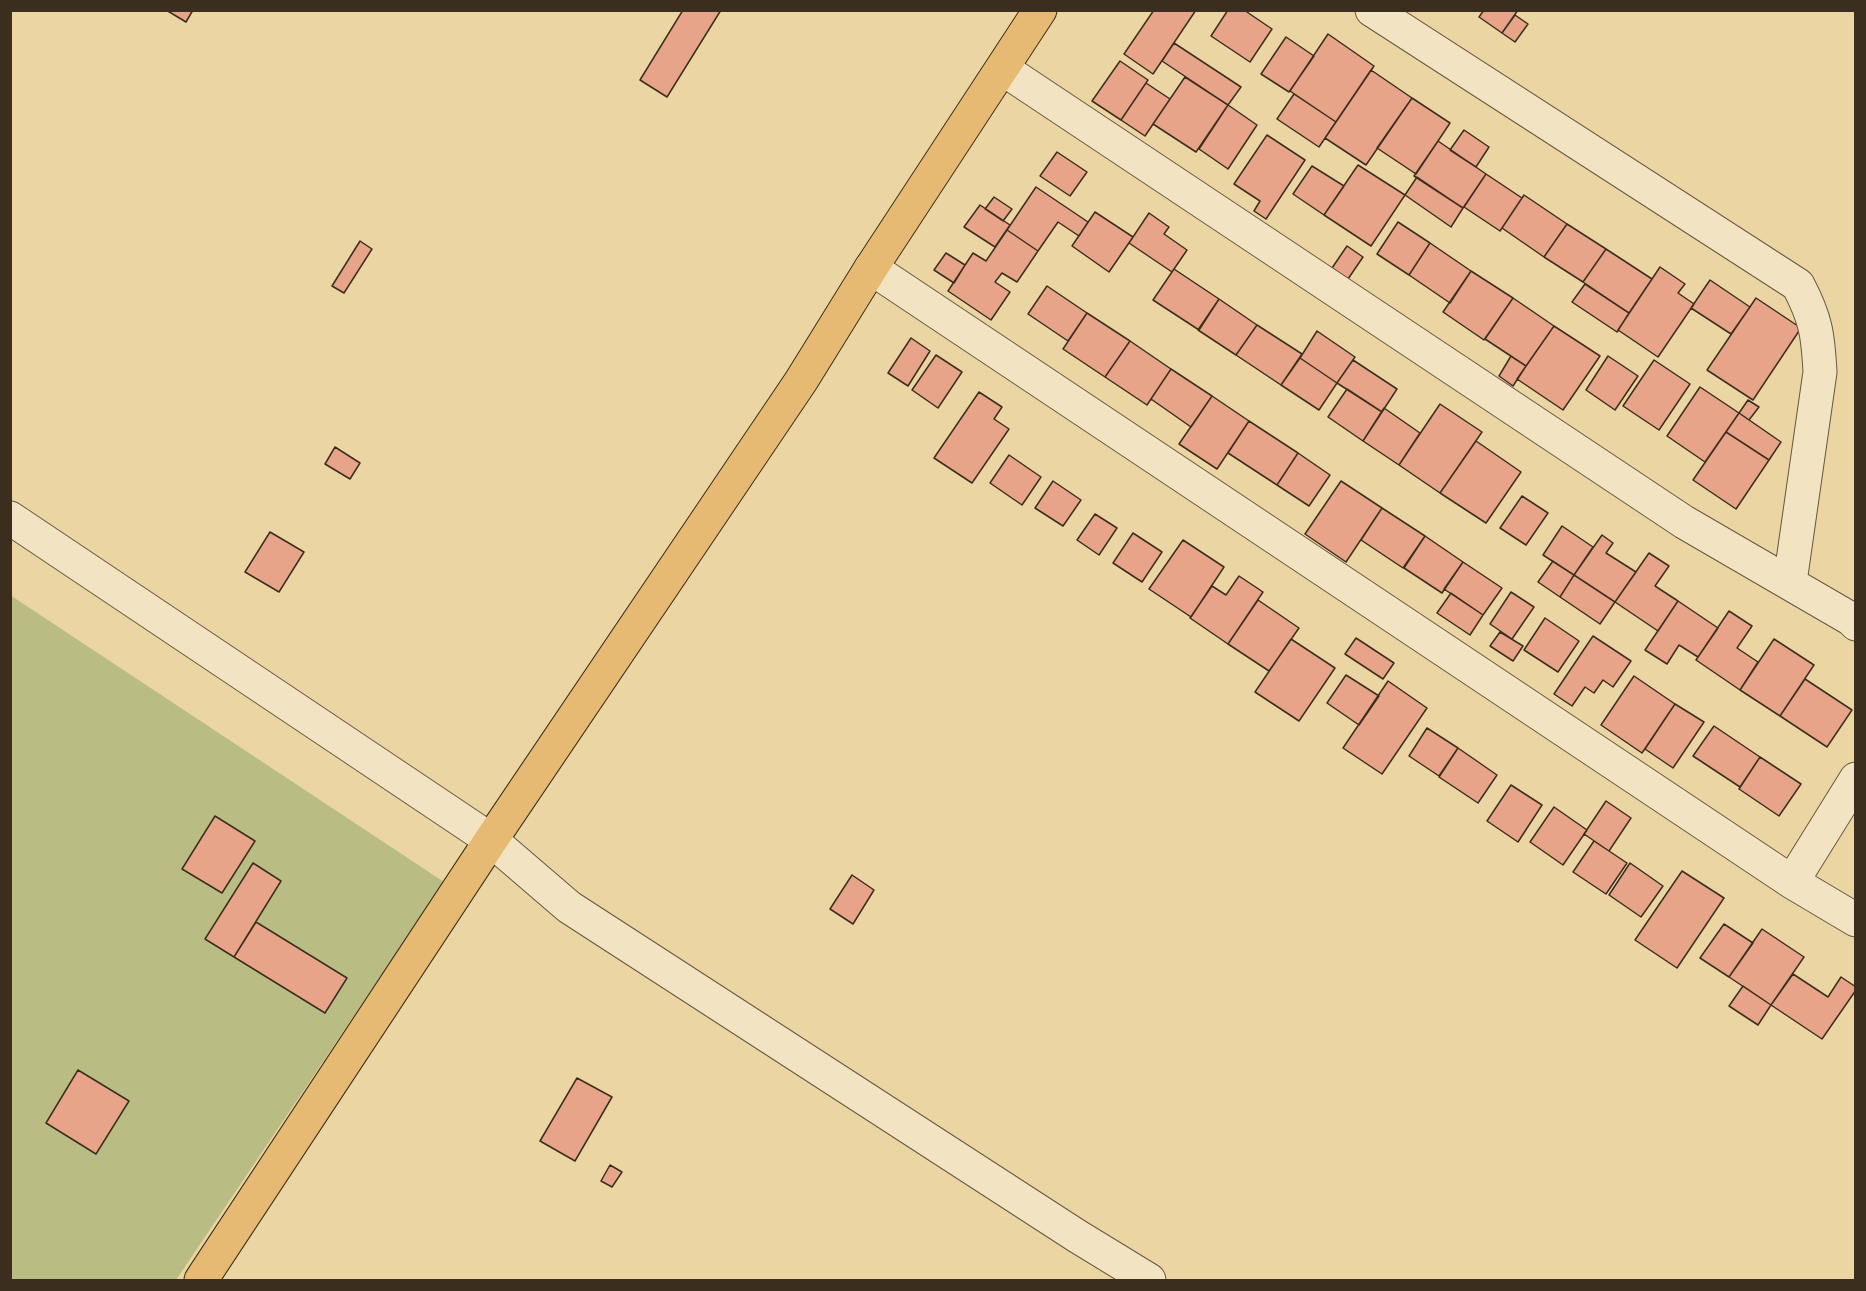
<!DOCTYPE html>
<html>
<head>
<meta charset="utf-8">
<style>
  body { margin:0 }
  #map { position:relative; width:1866px; height:1291px; overflow:hidden; background:#ebd5a3; font-family:Alegreya,serif }
  canvas { display:block }
  .frame { position:absolute; inset:0; border:12px solid #3b2e1e; pointer-events:none }
</style>
</head>
<body>
<div id="map">
<canvas width="1866" height="1291"></canvas>
<div class="frame"></div>
</div>
<script>
const ctx = document.querySelector('canvas').getContext('2d');
ctx.lineJoin = 'round';
function paint(path, color) {
  ctx.fillStyle = color;
  ctx.fill(path, 'evenodd');
}
function stroke(path, color, width, dash) {
  ctx.strokeStyle = color;
  ctx.lineWidth = width;
  ctx.lineCap = dash ? 'butt' : 'round';
  ctx.setLineDash(dash || []);
  ctx.stroke(path);
}
paint(new Path2D(`
  M 10,595 L 444,882 L 176,1280 L 11,1280 Z`), '#b9bd84');
const building = new Path2D(`
  M 166,10 L 193,10 L 186,22 Z
  M 683,10 L 721,10 L 667,97 L 640,80 Z
  M 1154,10 L 1196,10 L 1153,74 L 1124,54 Z
  M 1228,10 L 1244,10 L 1272,29 L 1250,62 L 1211,36 Z
  M 1484,10 L 1518,10 L 1502,33 L 1479,17 Z
  M 1515,15 L 1528,24 L 1515,42 L 1502,33 Z
  M 1328,34 L 1374,66 L 1336,122 L 1290,91 Z
  M 1286,37 L 1314,56 L 1289,92 L 1261,74 Z
  M 1174,43 L 1241,87 L 1228,105 L 1162,61 Z
  M 1120,61 L 1148,80 L 1121,120 L 1092,101 Z
  M 1371,70 L 1412,98 L 1366,165 L 1325,138 Z
  M 1185,77 L 1228,105 L 1196,152 L 1153,124 Z
  M 1146,83 L 1170,99 L 1145,136 L 1121,120 Z
  M 1294,94 L 1336,122 L 1319,147 L 1277,119 Z
  M 1412,98 L 1450,123 L 1416,174 L 1377,148 Z
  M 1228,105 L 1257,125 L 1228,169 L 1199,149 Z
  M 1464,130 L 1489,147 L 1476,167 L 1450,150 Z
  M 1267,135 L 1305,160 L 1266,219 L 1254,211 L 1260,201 L 1234,184 Z
  M 1438,141 L 1486,174 L 1463,208 L 1414,176 Z
  M 1057,152 L 1087,172 L 1070,196 L 1040,176 Z
  M 1358,165 L 1405,195 L 1371,246 L 1324,215 Z
  M 1312,166 L 1344,186 L 1324,215 L 1293,194 Z
  M 1486,174 L 1522,198 L 1500,231 L 1464,207 Z
  M 1417,177 L 1463,208 L 1451,227 L 1405,195 Z
  M 1036,187 L 1088,222 L 1079,236 L 1058,222 L 1038,251 L 1007,230 Z
  M 1524,195 L 1567,224 L 1544,257 L 1502,228 Z
  M 994,197 L 1012,209 L 1003,221 L 985,209 Z
  M 980,205 L 1010,225 L 995,247 L 964,227 Z
  M 1095,212 L 1133,237 L 1109,272 L 1072,246 Z
  M 1149,213 L 1169,227 L 1164,234 L 1187,250 L 1172,272 L 1129,243 Z
  M 1398,222 L 1430,243 L 1409,275 L 1377,254 Z
  M 1567,224 L 1606,249 L 1583,282 L 1544,257 Z
  M 1007,230 L 1038,251 L 1017,282 L 1002,273 L 995,282 L 1010,292 L 991,320 L 948,291 L 973,253 L 986,261 Z
  M 360,241 L 372,249 L 344,293 L 332,286 Z
  M 1430,243 L 1471,271 L 1450,303 L 1409,275 Z
  M 1347,246 L 1363,257 L 1348,279 L 1332,268 Z
  M 1606,249 L 1652,279 L 1629,313 L 1583,282 Z
  M 946,253 L 965,265 L 954,283 L 934,270 Z
  M 1660,267 L 1685,284 L 1678,293 L 1694,304 L 1658,357 L 1618,330 Z
  M 1174,269 L 1219,299 L 1199,330 L 1153,300 Z
  M 1471,271 L 1513,298 L 1484,340 L 1443,312 Z
  M 1710,280 L 1750,307 L 1731,334 L 1691,308 Z
  M 1585,284 L 1629,313 L 1617,332 L 1572,302 Z
  M 1047,286 L 1087,313 L 1068,341 L 1028,314 Z
  M 1513,298 L 1554,326 L 1526,366 L 1485,339 Z
  M 1756,298 L 1801,328 L 1753,400 L 1707,370 Z
  M 1219,299 L 1257,325 L 1236,355 L 1198,330 Z
  M 1087,313 L 1130,341 L 1105,377 L 1063,349 Z
  M 1257,325 L 1302,354 L 1281,385 L 1236,355 Z
  M 1554,326 L 1600,356 L 1563,410 L 1517,379 Z
  M 1317,331 L 1355,357 L 1337,383 L 1300,358 Z
  M 911,338 L 930,351 L 908,386 L 888,373 Z
  M 1130,341 L 1171,369 L 1147,405 L 1105,377 Z
  M 936,355 L 962,372 L 938,408 L 912,390 Z
  M 1511,356 L 1526,366 L 1513,386 L 1499,376 Z
  M 1608,356 L 1638,376 L 1615,410 L 1586,390 Z
  M 1300,358 L 1337,383 L 1319,410 L 1281,385 Z
  M 1353,360 L 1397,389 L 1382,412 L 1337,383 Z
  M 1654,360 L 1690,384 L 1659,430 L 1623,406 Z
  M 1171,369 L 1212,396 L 1191,427 L 1151,399 Z
  M 1700,387 L 1739,413 L 1705,462 L 1667,436 Z
  M 1347,389 L 1382,412 L 1363,441 L 1328,417 Z
  M 979,392 L 1002,407 L 994,419 L 1009,429 L 972,483 L 934,458 Z
  M 1212,396 L 1249,421 L 1217,469 L 1179,444 Z
  M 1748,400 L 1759,407 L 1749,420 L 1739,413 Z
  M 1440,404 L 1482,432 L 1440,493 L 1399,465 Z
  M 1384,408 L 1420,433 L 1399,465 L 1363,441 Z
  M 1739,413 L 1781,442 L 1769,460 L 1726,432 Z
  M 1249,421 L 1298,453 L 1277,485 L 1228,453 Z
  M 1726,432 L 1769,460 L 1736,509 L 1693,480 Z
  M 1476,441 L 1521,472 L 1486,523 L 1440,493 Z
  M 335,447 L 360,463 L 350,479 L 325,464 Z
  M 1298,453 L 1330,475 L 1309,506 L 1277,485 Z
  M 1009,455 L 1041,477 L 1022,505 L 990,483 Z
  M 1053,481 L 1081,500 L 1063,526 L 1035,508 Z
  M 1341,481 L 1382,508 L 1346,562 L 1305,534 Z
  M 1522,496 L 1548,513 L 1526,545 L 1500,528 Z
  M 1382,508 L 1425,536 L 1403,568 L 1361,540 Z
  M 1095,514 L 1117,528 L 1099,555 L 1077,540 Z
  M 1562,526 L 1593,547 L 1574,575 L 1543,555 Z
  M 270,532 L 304,552 L 279,592 L 245,572 Z
  M 1133,533 L 1162,552 L 1142,582 L 1113,563 Z
  M 1602,535 L 1613,543 L 1606,553 L 1636,572 L 1615,602 L 1574,575 Z
  M 1425,536 L 1463,562 L 1442,593 L 1404,568 Z
  M 1183,540 L 1224,567 L 1191,617 L 1149,589 Z
  M 1649,553 L 1669,566 L 1655,586 L 1678,601 L 1658,631 L 1615,602 Z
  M 1553,561 L 1574,575 L 1560,597 L 1538,582 Z
  M 1463,562 L 1502,588 L 1483,615 L 1444,589 Z
  M 1574,575 L 1615,602 L 1600,624 L 1560,597 Z
  M 1239,576 L 1263,592 L 1228,644 L 1190,618 L 1212,586 L 1226,595 Z
  M 1511,592 L 1534,607 L 1512,639 L 1490,624 Z
  M 1451,593 L 1483,615 L 1470,635 L 1437,613 Z
  M 1258,600 L 1299,628 L 1269,671 L 1228,644 Z
  M 1678,601 L 1718,628 L 1698,657 L 1679,645 L 1667,664 L 1645,650 Z
  M 1729,611 L 1752,626 L 1737,648 L 1758,662 L 1740,690 L 1696,660 Z
  M 1545,618 L 1579,641 L 1558,672 L 1524,650 Z
  M 1500,632 L 1523,646 L 1513,661 L 1490,646 Z
  M 1593,636 L 1631,661 L 1613,687 L 1603,680 L 1594,693 L 1585,687 L 1572,706 L 1554,694 Z
  M 1356,638 L 1394,663 L 1383,679 L 1345,654 Z
  M 1291,639 L 1335,668 L 1299,721 L 1255,692 Z
  M 1774,639 L 1814,665 L 1780,716 L 1740,690 Z
  M 1346,675 L 1379,696 L 1359,725 L 1327,703 Z
  M 1634,676 L 1675,704 L 1642,753 L 1601,725 Z
  M 1805,679 L 1852,710 L 1827,747 L 1780,716 Z
  M 1388,681 L 1427,708 L 1382,774 L 1343,748 Z
  M 1675,704 L 1704,722 L 1673,768 L 1645,749 Z
  M 1714,726 L 1760,757 L 1740,787 L 1693,756 Z
  M 1427,728 L 1458,748 L 1439,776 L 1409,756 Z
  M 1458,748 L 1497,775 L 1478,803 L 1439,777 Z
  M 1760,757 L 1801,784 L 1779,816 L 1739,789 Z
  M 1511,785 L 1542,805 L 1518,842 L 1487,821 Z
  M 1606,801 L 1631,818 L 1609,851 L 1584,834 Z
  M 1554,807 L 1587,830 L 1563,865 L 1530,842 Z
  M 215,816 L 255,841 L 222,893 L 182,869 Z
  M 1594,841 L 1627,863 L 1606,894 L 1573,872 Z
  M 253,863 L 281,881 L 234,957 L 205,939 Z
  M 1630,863 L 1663,886 L 1641,917 L 1609,895 Z
  M 1682,871 L 1724,898 L 1677,968 L 1635,940 Z
  M 852,875 L 874,890 L 853,924 L 830,909 Z
  M 256,922 L 347,978 L 325,1013 L 234,957 Z
  M 1724,924 L 1753,943 L 1729,977 L 1700,958 Z
  M 1762,929 L 1804,957 L 1771,1005 L 1729,977 Z
  M 1793,974 L 1828,997 L 1841,977 L 1856,987 L 1856,990 L 1822,1039 L 1771,1005 Z
  M 1743,986 L 1771,1005 L 1758,1025 L 1729,1006 Z
  M 78,1070 L 129,1101 L 96,1154 L 46,1123 Z
  M 577,1078 L 612,1097 L 575,1161 L 540,1141 Z
  M 610,1165 L 622,1172 L 612,1187 L 601,1181 Z`);
paint(building, '#e7a488');
stroke(building, '#3b2e1e', 1.5);
const minor = new Path2D(`
  M 1372,10 L 1798,285 C 1816,319 1818,335 1820,372 L 1790,582
  M 1003,69 L 1684,522 L 1851,619 L 1856,624
  M 871,268 L 1792,882 L 1856,920
  M 10,518 L 491,840 L 569,907 L 1077,1236 L 1149,1280
  M 1792,882 L 1856,779`);
const primary = new Path2D(`
  M 201,1280 L 491,840 L 801,381 L 871,268 L 1040,10`);
stroke(minor, '#67583f', 35);
stroke(primary, '#3b2e1e', 35);
stroke(minor, '#f2e4c3', 33);
stroke(primary, '#e6ba72', 33);
</script>
</body>
</html>
